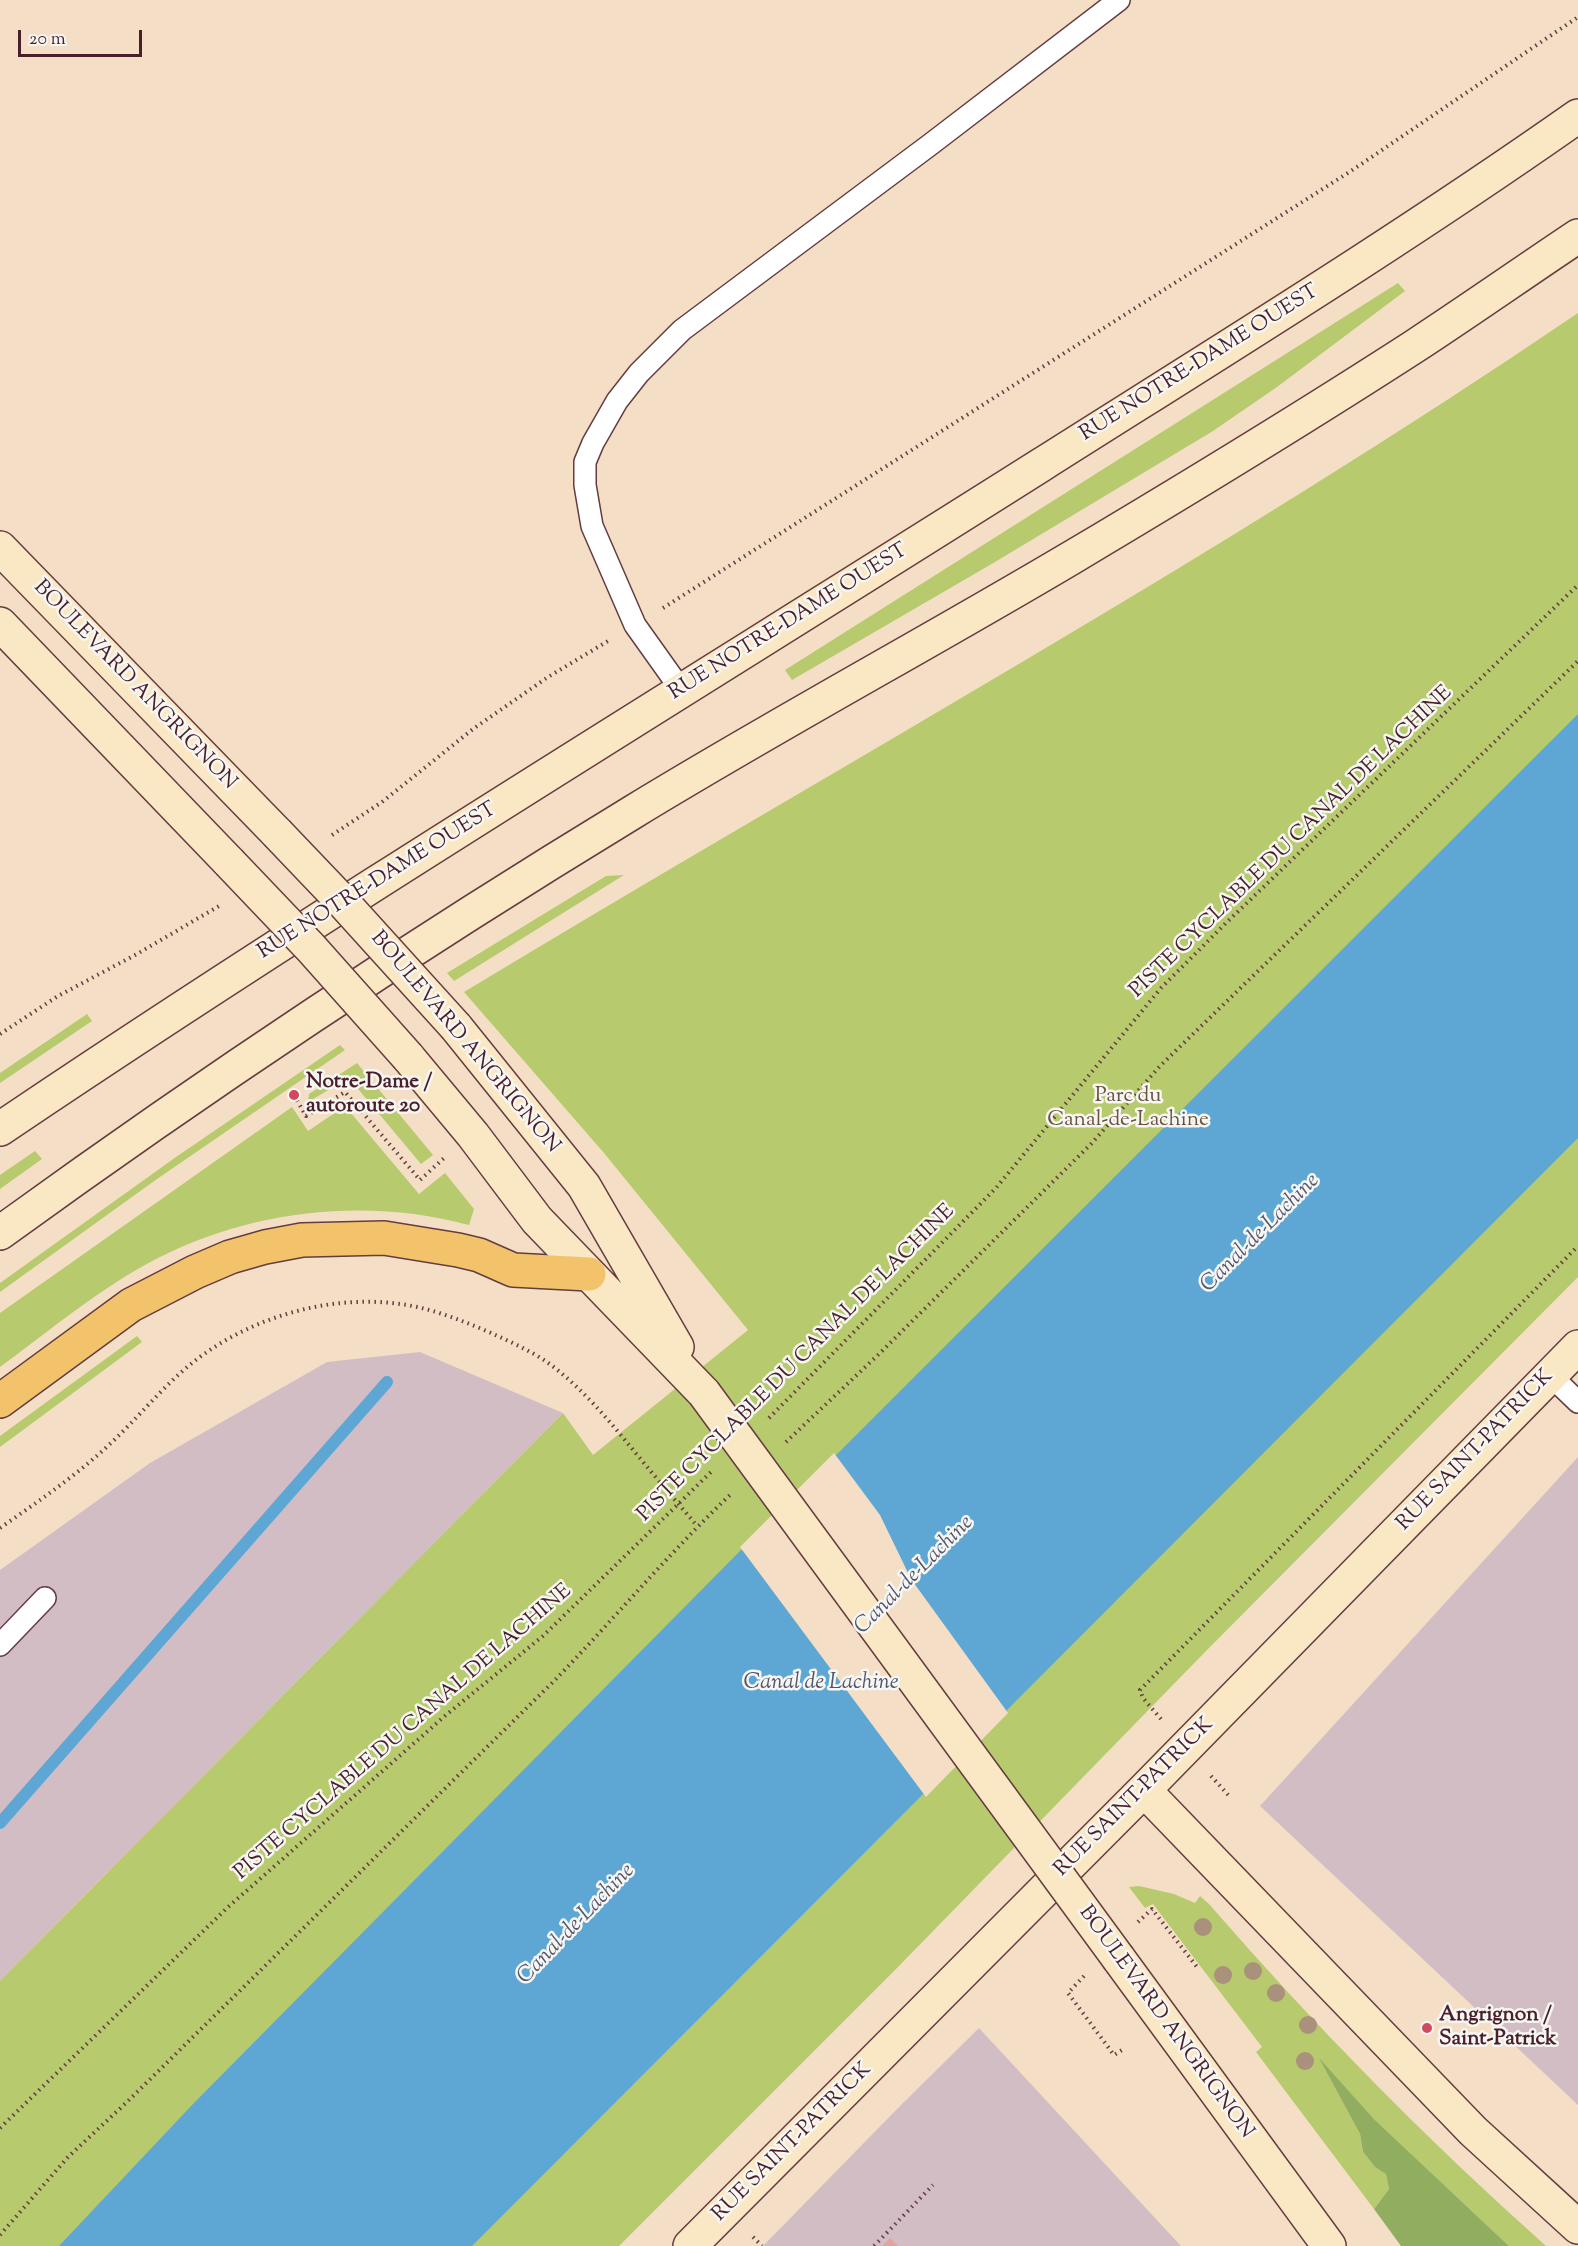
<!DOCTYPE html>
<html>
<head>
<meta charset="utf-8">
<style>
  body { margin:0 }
  #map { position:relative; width:1578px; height:2246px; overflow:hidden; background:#f4dfc6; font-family:"Sorts Mill Goudy",serif }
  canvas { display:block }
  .scale { position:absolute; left:18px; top:30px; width:124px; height:27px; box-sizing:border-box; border:3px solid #4a1f2b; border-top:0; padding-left:8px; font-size:18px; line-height:21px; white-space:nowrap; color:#4a1f2b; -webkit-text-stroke:4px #f6f6f2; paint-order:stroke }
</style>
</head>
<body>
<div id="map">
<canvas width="1578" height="2246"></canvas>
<div class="scale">20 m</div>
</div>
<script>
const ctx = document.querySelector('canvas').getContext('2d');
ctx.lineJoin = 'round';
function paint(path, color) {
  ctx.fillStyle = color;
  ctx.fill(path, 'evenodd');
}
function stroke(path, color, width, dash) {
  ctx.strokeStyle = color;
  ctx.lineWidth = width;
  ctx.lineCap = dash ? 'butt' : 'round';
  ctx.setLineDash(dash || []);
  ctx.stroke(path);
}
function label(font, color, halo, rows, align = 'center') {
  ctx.font = font + ' "Sorts Mill Goudy",serif';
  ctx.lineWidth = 5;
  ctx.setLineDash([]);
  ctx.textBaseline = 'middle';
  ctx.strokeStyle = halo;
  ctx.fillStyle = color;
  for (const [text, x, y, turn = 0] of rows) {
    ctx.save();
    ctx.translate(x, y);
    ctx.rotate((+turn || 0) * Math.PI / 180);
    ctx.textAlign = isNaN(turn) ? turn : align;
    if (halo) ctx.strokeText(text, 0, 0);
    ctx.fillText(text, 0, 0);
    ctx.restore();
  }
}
paint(new Path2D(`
  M 420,1352 L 563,1413 L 0,1981 L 0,1570 L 150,1463 L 327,1362 Z
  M 1578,1457 L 1578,2105 L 1260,1806 Z
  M 979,2028 L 1181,2246 L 763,2246 L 899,2107 Z`), '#d2bdc5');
paint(new Path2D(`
  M 1398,283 L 1405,291 L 1277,387 L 1213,431 L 995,562 L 792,680 L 785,670 Z
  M 1578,313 L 1578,1277 L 1205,1652 L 898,1967 L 619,2246 L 0,2246 L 0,1981 L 563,1413 L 593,1455 L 748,1330 L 604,1153 L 464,992 C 836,767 1218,558 1578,313 Z
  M 624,875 L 454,981 L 447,973 L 606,876 Z
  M 87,1014 L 92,1021 L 0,1083 L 0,1073 Z
  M 340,1045 L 345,1050 L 157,1179 L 0,1292 L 0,1283 L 176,1157 Z
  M 357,1063 L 433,1155 L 421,1164 L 349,1078 L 308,1102 L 309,1094 Z
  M 345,1106 L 419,1194 L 445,1173 L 474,1209 L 469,1225 C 367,1197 252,1210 158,1258 C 103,1286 49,1331 0,1367 L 0,1313 L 292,1107 L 308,1131 Z
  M 35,1151 L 42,1159 L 0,1189 L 0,1175 Z
  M 137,1336 L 142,1342 L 0,1447 L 0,1436 Z
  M 1139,1886 L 1174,1894 L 1195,1903 L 1200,1896 L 1209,1904 C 1314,2025 1426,2139 1546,2246 L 1509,2246 L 1374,2119 L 1321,2061 L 1360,2134 L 1363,2152 L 1375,2167 L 1386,2173 L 1389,2189 L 1374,2209 L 1256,2052 L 1262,2047 L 1153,1904 L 1145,1908 L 1129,1887 Z`), '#b7ca6d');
paint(new Path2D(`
  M 1319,2058 L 1374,2119 L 1509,2246 L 1401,2246 L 1374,2209 L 1389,2189 L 1386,2174 L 1375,2167 L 1363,2152 L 1360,2134 Z`), '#91ae60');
paint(new Path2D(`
  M 1578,714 L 1578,1138 L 472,2246 L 59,2246 L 193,2104 L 741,1550 Z`), '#5ea7d5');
paint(new Path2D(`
  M 834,1453 L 880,1515 L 911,1579 L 1008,1713 L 926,1797 L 740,1547 Z`), '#f4dfc6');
stroke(new Path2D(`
  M 0,1823 L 387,1382`), '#5ea7d5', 12);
paint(new Path2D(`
  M 890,2238 L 898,2246 L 882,2246 Z`), '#e1a49b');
const service = new Path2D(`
  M 682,691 L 635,625 L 592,526 L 585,485 L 585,462 L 593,443 L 617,401 L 639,373 L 682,330 L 931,144 L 1119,0
  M 1550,1375 L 1578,1402
  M 0,1645 L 45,1598`);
const secondary = new Path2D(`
  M 0,548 L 277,833
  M 0,624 L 229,862
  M 456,1027 L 584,1186 L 677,1347
  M 408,1057 L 473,1135 L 537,1220 L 704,1393
  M 0,1129 C 341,899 693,685 1041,465 C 1221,351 1403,239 1578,116
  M 0,1233 C 205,1084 416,944 633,812 C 777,724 926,644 1071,558 C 1187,489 1302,419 1415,346 C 1470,310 1524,272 1578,236
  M 1144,1790 L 1473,2131 L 1578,2227
  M 1119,1959 L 1329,2246
  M 690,2246 L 1144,1790 L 1578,1347`);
const primary = new Path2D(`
  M 0,1401 L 131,1305 L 195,1272 L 230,1257 L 265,1247 L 302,1240 L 384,1238 L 458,1250 L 479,1255 L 513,1270 L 589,1274`);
stroke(service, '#643c42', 24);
stroke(secondary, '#643c42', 36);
stroke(primary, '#643c42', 36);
stroke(new Path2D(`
  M 663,608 L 1351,171 L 1578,17
  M 332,835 L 382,802 L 473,729 L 548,677 L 608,641
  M 0,1034 L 58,996 L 137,954 L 219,906
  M 294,1095 L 306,1116 L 345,1092 L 420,1180 L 444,1158
  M 769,1418 L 996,1188 L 1161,988 L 1225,924 L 1578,585
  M 786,1442 L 879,1354 L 1091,1144 L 1160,1066 L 1578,661
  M 0,1528 C 39,1501 77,1475 111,1443 C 143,1413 170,1377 207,1352 C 271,1308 360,1288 436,1312 C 455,1318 473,1325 491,1333 C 513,1343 536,1353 555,1368 C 593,1398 622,1437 653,1474 C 668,1492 683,1509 697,1526
  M 1161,1719 L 1143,1698 L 1140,1690 L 1578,1246
  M 1211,1776 L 1231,1798
  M 1138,1922 L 1152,1909 L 1197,1967
  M 1084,1976 L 1068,1993 L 1114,2055 L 1122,2050
  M 0,2128 L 227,1908 L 446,1715 L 543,1636 L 713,1470
  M 0,2235 L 68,2157 L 127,2102 L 555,1680 C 614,1619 669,1553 731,1494
  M 753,2237 L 762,2246
  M 874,2246 L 933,2185`), '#643c42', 4, [1.5, 4.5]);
stroke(service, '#fff', 21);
stroke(secondary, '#fae7c3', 33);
stroke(primary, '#f2c36a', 33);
const secondaryBridge = new Path2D(`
  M 277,833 L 340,899 L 456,1027
  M 229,862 L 311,948 L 408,1057
  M 704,1393 L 1119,1959`);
stroke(secondaryBridge, '#643c42', 36, []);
stroke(secondaryBridge, '#fae7c3', 33);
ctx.fillStyle = '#a9917c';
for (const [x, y] of [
  [1203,1927],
  [1253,1971],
  [1223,1975],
  [1276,1993],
  [1308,2025],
  [1305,2061]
]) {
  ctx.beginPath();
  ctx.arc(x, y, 9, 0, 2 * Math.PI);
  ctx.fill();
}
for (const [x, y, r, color] of [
  [294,1095,6,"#d1495b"],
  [1427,2028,6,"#d1495b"]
]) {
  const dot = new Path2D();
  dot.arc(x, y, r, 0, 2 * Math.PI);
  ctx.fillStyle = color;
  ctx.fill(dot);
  stroke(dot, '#f6f6f2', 2);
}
label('21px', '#4a1f2b', '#f6f6f2', [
  ["RUE NOTRE-DAME OUEST",1200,364,-32],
  ["RUE NOTRE-DAME OUEST",789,623,-32],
  ["BOULEVARD ANGRIGNON",134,686,46],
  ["PISTE CYCLABLE DU CANAL DE LACHINE",1292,843,-44],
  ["RUE NOTRE-DAME OUEST",378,882,-32],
  ["BOULEVARD ANGRIGNON",464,1043,50],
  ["PISTE CYCLABLE DU CANAL DE LACHINE",797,1364,-45],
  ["RUE SAINT-PATRICK",1476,1451,-46],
  ["PISTE CYCLABLE DU CANAL DE LACHINE",404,1733,-41],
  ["RUE SAINT-PATRICK",1135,1798,-45],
  ["BOULEVARD ANGRIGNON",1165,2023,54],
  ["RUE SAINT-PATRICK",793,2143,-45]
]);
label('bold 21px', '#4a1f2b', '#f6f6f2', [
  ["Notre-Dame /",306,1083],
  ["autoroute 20",306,1107],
  ["Angrignon /",1439,2016],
  ["Saint-Patrick",1439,2040]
], 'left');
label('21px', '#6b523f', '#f6f6f2', [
  ["Parc du",1128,1097],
  ["Canal-de-Lachine",1128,1121]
]);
label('italic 22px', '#52556f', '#f6f6f2', [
  ["Canal-de-Lachine",1261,1234,-45],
  ["Canal-de-Lachine",915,1576,-45],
  ["Canal de Lachine",821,1684],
  ["Canal-de-Lachine",577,1925,-46]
]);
</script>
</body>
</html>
